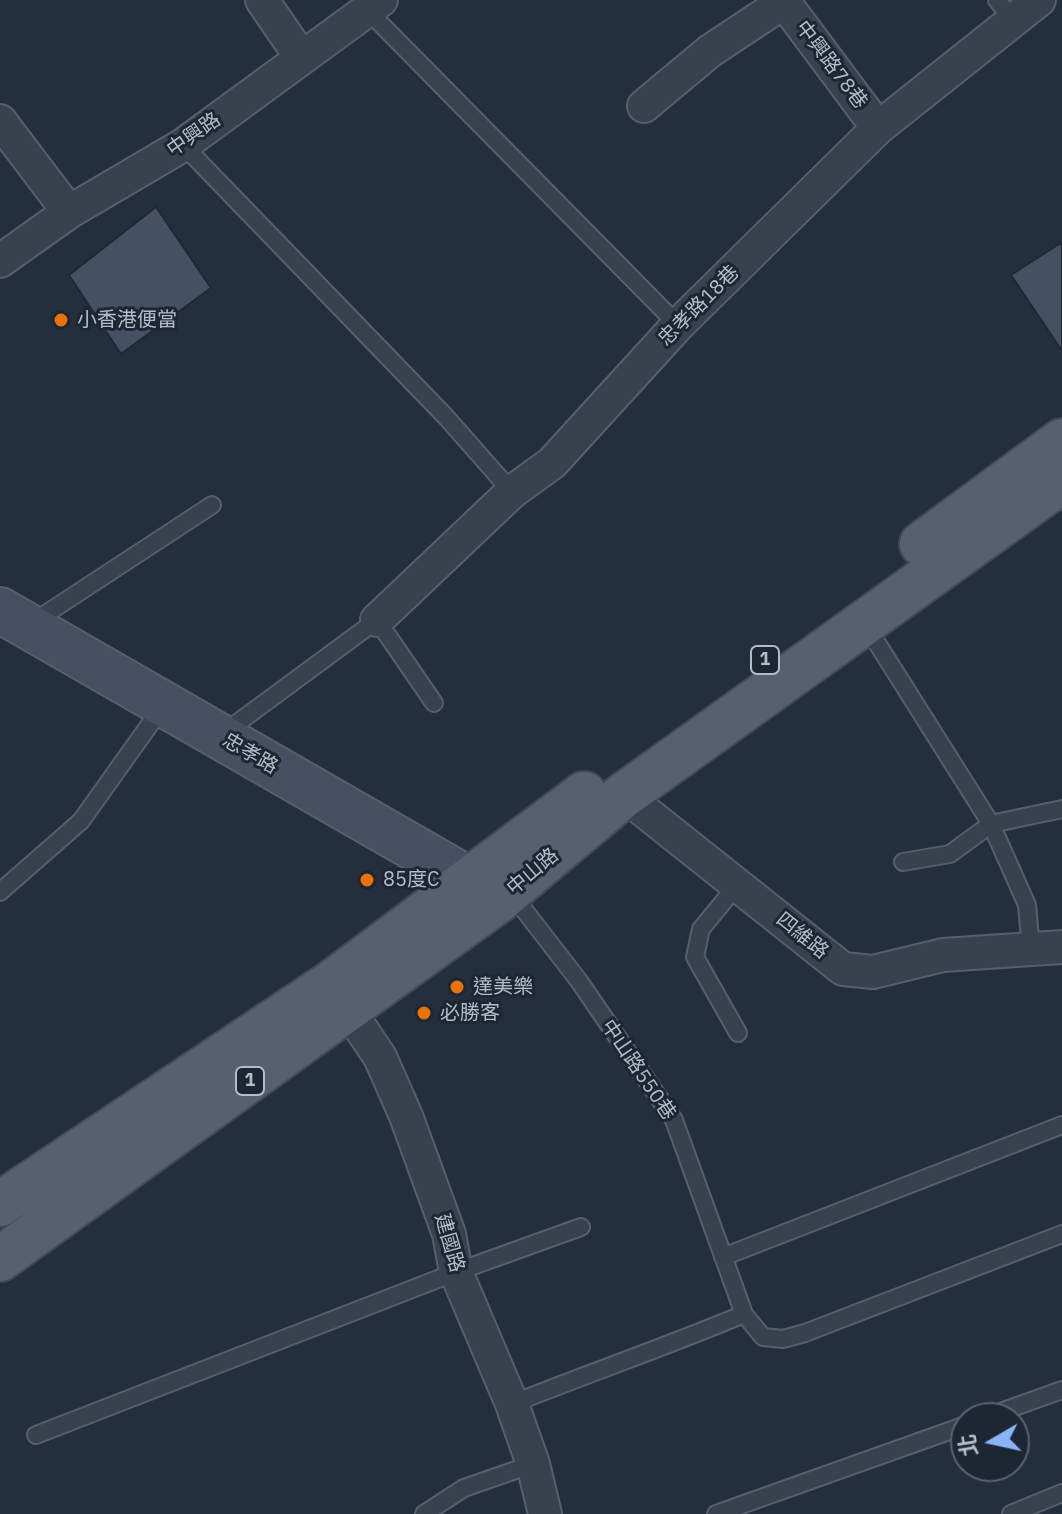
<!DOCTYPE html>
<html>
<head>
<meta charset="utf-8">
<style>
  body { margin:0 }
  #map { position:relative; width:1062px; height:1514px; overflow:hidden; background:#242f3e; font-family:"IBM Plex Sans","Noto Sans TC",sans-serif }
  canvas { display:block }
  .north { position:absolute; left:950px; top:1402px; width:80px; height:80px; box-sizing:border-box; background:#1d2633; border:2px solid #59626f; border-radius:50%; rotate:261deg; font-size:22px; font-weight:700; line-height:32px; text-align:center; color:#b4bcc9 }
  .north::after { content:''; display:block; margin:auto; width:28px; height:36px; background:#8ab4f8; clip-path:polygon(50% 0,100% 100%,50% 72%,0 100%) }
</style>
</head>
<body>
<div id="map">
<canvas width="1062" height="1514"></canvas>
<div class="north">北</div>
</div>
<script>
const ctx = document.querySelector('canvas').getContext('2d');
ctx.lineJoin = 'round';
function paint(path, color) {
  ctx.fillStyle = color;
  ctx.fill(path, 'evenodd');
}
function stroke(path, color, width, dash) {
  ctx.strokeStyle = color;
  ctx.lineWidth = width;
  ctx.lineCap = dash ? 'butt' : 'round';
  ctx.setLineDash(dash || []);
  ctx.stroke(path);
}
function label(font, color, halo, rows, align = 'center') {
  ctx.font = font + ' "IBM Plex Sans","Noto Sans TC",sans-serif';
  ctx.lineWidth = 6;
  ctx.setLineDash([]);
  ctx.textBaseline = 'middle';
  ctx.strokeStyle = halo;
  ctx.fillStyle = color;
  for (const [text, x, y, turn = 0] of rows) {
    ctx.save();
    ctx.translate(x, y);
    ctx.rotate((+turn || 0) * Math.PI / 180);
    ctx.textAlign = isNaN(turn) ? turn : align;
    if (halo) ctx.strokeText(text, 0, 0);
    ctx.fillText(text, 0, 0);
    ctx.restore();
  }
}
const building = new Path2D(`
  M 156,207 L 211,288 L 121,354 L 69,275 Z
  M 1059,244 L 1062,245 L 1062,351 L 1011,275 Z`);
paint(building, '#455162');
stroke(building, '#1f2835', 2);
const lane = new Path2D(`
  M 997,0 L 1013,20
  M 367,10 L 678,325
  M 183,145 L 446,417 L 512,492
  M 32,623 L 212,505
  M 865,624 L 991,824 L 1027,905 L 1031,949
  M 221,735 L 377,620 L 434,703
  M 903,862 L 950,854 L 991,824 L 1062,809
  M 738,884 L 701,929 L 695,957 L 738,1033
  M 0,892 L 81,821 L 163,706
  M 511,893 L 579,981 L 674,1120 L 744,1314 L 763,1337 L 783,1339 L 805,1333 L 1062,1234
  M 723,1257 L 1062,1125
  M 512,1404 C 589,1373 668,1346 744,1314
  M 984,1418 L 1062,1390
  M 36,1435 L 456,1272 L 581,1227
  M 424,1514 L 464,1488 L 533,1464
  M 716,1514 L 966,1425
  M 1011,1514 L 1062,1493`);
const street = new Path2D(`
  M 262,0 L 301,57
  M 644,106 L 710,51 L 784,2 L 878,128
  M 0,121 L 69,212
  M 0,261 L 69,212 L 183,145 L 381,0
  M 377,620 L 512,492 L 552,463 L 678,325 L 878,128 L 1039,0
  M 624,795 L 843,969 L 873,972 L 943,955 L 1062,947
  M 337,993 L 380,1057 L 406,1116 L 449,1234 L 456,1272 L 512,1404 L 533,1464 L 545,1514`);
const secondary = new Path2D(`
  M 0,610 L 468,879 L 497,899`);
const primary = new Path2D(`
  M 922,544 L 1062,441
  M 0,1204 L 330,984 L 584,794
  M 0,1259 L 499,900 L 624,795 L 1062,481`);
stroke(lane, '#565f6c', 20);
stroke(street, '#565f6c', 36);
stroke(secondary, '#565f6c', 48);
stroke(primary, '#414a57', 48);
stroke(lane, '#38414e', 16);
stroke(street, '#38414e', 32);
stroke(secondary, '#465061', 44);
stroke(primary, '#56606e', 44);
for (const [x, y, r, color] of [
  [61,320,8,"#e8710a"],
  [367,880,8,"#e8710a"],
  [457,987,8,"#e8710a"],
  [424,1013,8,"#e8710a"]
]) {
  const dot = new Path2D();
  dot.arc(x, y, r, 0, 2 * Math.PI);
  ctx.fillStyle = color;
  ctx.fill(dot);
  stroke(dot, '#1d2633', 3);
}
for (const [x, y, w] of [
  [765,660,28],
  [250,1081,28]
]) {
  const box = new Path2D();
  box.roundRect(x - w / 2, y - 14, w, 28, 6);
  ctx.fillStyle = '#1d2633';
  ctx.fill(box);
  stroke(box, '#b4bcc9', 2);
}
label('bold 18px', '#b4bcc9', null, [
  ["1",765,660],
  ["1",250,1081]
]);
label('20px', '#b4bcc9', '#1d2633', [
  ["中興路78巷",831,65,53],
  ["中興路",194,135,-35],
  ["忠孝路18巷",699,306,-45],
  ["忠孝路",250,754,30],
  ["中山路",533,872,-40],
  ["四維路",802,936,39],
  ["中山路550巷",638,1070,56],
  ["建國路",449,1243,74]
]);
label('20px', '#b4bcc9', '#1d2633', [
  ["小香港便當",77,320],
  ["85度C",383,880],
  ["達美樂",473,987],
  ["必勝客",440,1013]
], 'left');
</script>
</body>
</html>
